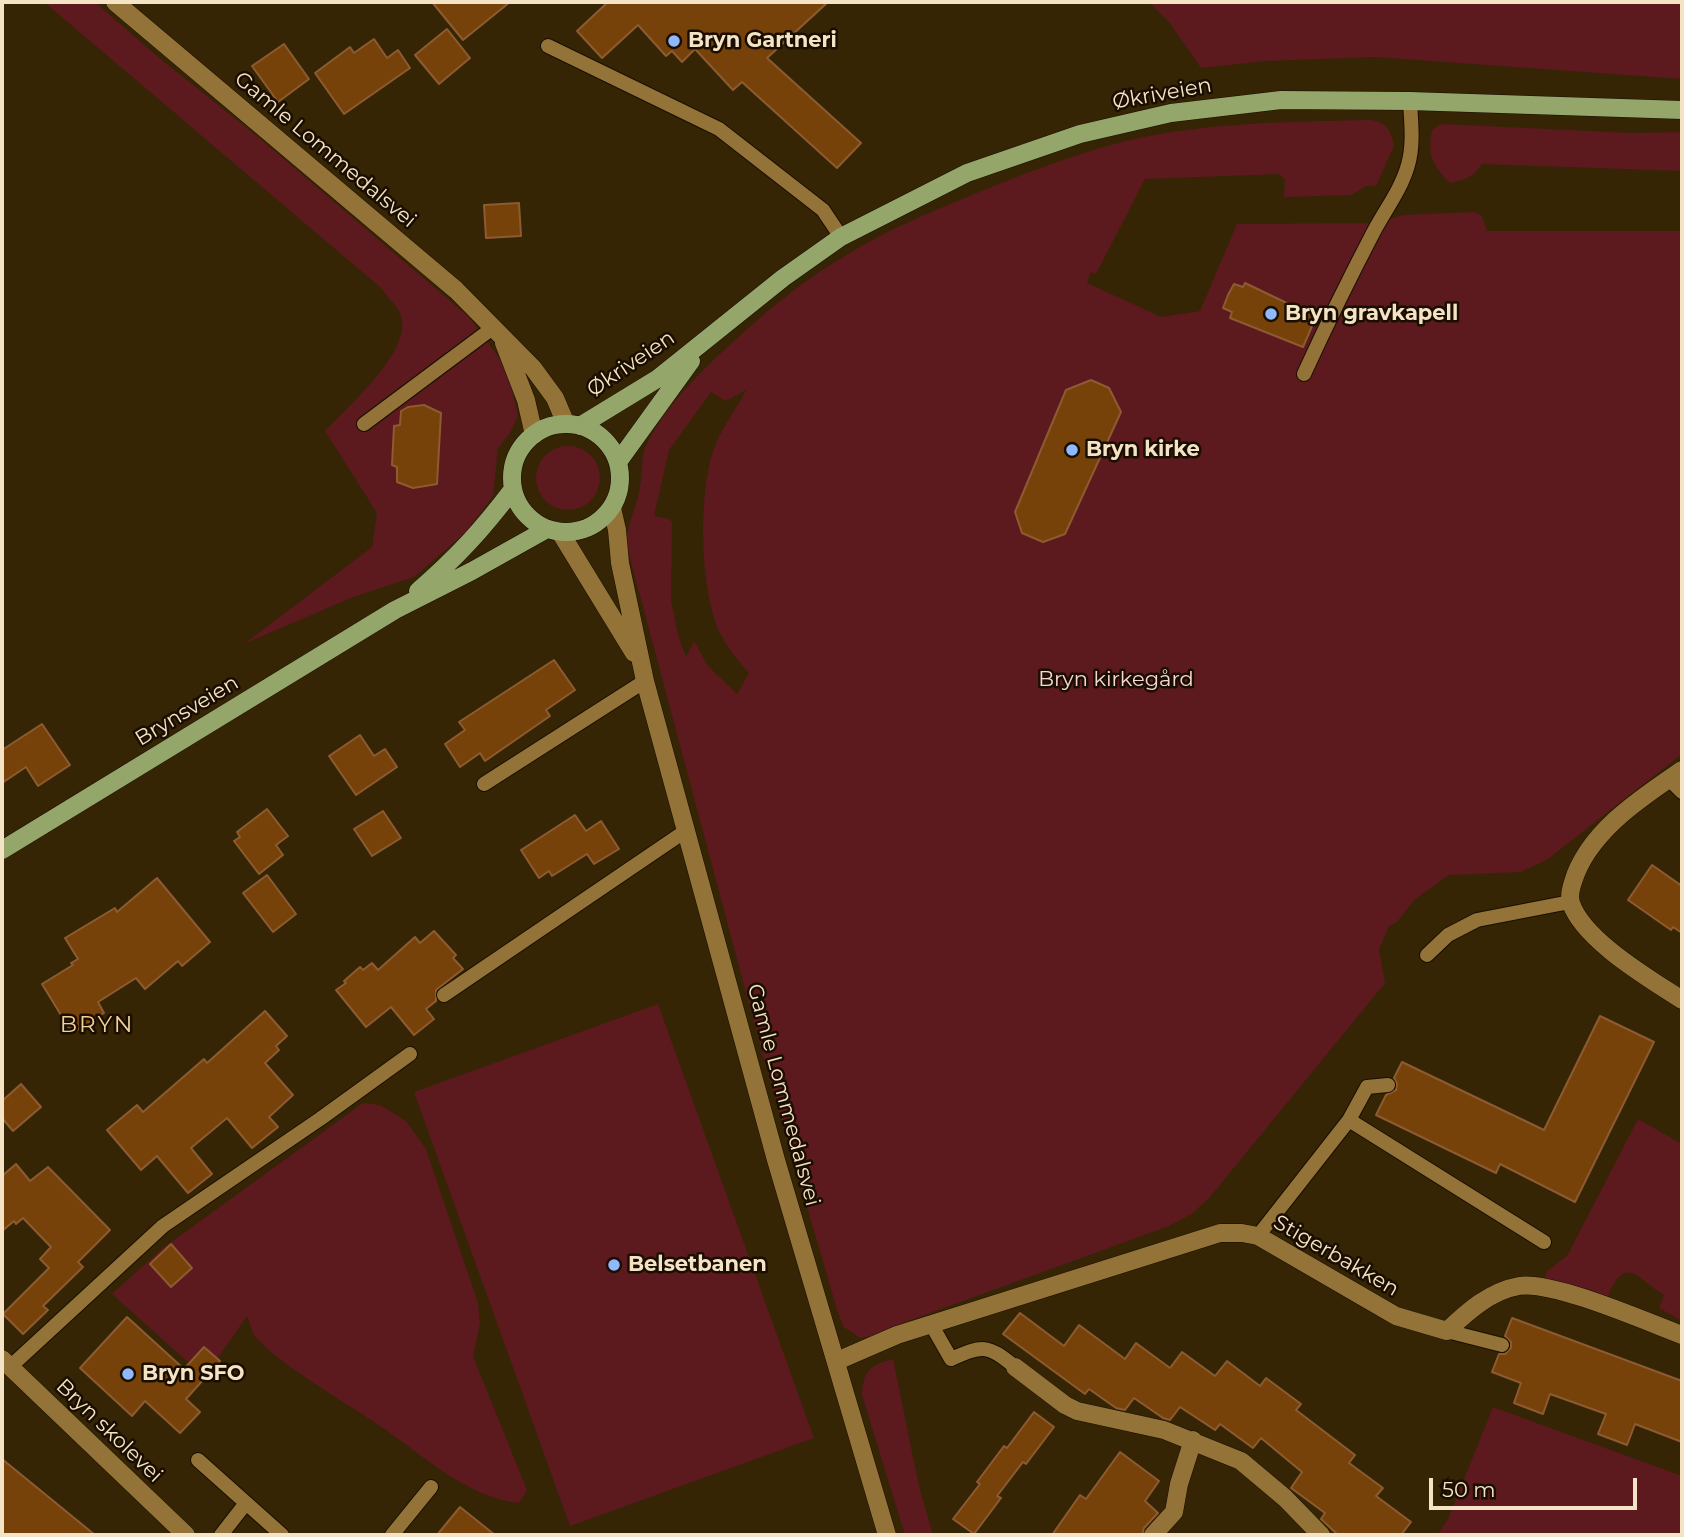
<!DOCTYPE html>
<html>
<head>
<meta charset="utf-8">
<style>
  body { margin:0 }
  #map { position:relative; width:1684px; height:1537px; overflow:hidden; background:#352505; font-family:Montserrat,sans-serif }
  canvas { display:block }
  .frame { position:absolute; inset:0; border:4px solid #f5e3c6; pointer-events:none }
  .scale { position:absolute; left:1429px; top:1478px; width:208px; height:32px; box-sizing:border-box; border:4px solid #f5e3c6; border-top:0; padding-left:9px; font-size:21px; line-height:24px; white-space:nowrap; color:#f5e3c6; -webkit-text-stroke:5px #1a0e00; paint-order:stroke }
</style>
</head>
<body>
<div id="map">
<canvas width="1684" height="1537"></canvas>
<div class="frame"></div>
<div class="scale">50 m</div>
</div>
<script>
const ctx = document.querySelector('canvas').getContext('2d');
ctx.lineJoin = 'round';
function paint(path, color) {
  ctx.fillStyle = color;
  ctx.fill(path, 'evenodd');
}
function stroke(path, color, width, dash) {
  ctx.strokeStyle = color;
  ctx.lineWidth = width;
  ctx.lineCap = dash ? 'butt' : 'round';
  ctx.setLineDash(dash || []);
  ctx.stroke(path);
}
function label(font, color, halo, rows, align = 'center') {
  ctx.font = font + ' Montserrat,sans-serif';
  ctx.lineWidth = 5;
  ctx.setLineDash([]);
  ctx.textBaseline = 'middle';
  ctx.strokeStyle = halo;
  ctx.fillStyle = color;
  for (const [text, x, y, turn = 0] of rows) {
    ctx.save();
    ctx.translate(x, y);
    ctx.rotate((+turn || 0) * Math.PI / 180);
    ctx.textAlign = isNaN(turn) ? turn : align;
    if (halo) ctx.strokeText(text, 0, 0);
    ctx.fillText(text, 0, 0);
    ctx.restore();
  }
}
paint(new Path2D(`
  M 44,2 L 95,2 L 158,57 L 258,137 L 469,317 L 502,362 L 512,388 L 518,416 L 510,433 L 498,448 L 493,496 L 466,532 L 414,577 L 353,597 L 244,644 L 372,547 L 377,513 L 325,431 C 348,406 408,355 402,319 C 400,309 387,296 380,287 Z
  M 1149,2 L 1682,2 L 1682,79 L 1375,57 L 1266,61 L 1201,68 L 1169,22 Z
  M 1370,120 C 1388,122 1390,130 1394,146 L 1376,186 L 1366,186 L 1351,195 L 1284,197 L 1285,180 L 1279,174 L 1145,179 L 1096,274 L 1091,272 L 1087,283 L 1161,317 L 1200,311 L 1237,224 L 1378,223 L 1403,215 L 1475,212 L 1482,216 L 1487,231 L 1682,231 L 1682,754 L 1548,859 L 1521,872 L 1449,875 L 1414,900 L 1397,922 L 1389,926 L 1379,949 L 1385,983 L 1210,1197 L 1193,1213 L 1169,1226 L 908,1321 L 873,1336 L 860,1338 L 844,1327 L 838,1313 L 763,1056 L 626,543 C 627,523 637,507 640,487 C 643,473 640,459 646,446 C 661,413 693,379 719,355 C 759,317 800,282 848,254 C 887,230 930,212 972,195 C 1021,175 1071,155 1122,142 C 1203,122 1287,122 1370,120 ZM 746,390 C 738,407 725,423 717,441 C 697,484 699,592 721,635 C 728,649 739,661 749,673 L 737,694 L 708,666 L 694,641 L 686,657 L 678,635 L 671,600 L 672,522 L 669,519 L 654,516 L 669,450 L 711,392 L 726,401 Z
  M 1441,124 L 1631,133 L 1682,132 L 1682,171 L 1482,164 C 1473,177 1466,180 1450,183 C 1433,166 1427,155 1432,130 Z
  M536 478a32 32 0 1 1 64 0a32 32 0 1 1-64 0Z
  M 658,1004 L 814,1438 L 570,1526 L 414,1092 Z
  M 363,1103 L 380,1105 L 406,1121 L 426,1149 L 478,1303 L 480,1323 L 473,1356 L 527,1490 L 519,1503 C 466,1497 423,1455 380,1426 C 341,1399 292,1373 258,1340 C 252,1334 250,1323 247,1316 L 217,1359 L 207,1349 L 191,1365 L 112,1294 L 163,1248 Z
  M 1638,1119 L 1682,1144 L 1682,1321 L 1659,1308 L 1664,1295 C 1639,1281 1626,1252 1608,1296 L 1603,1297 L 1559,1282 L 1544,1280 L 1547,1271 L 1567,1256 Z
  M 893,1359 L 919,1486 L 933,1535 L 905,1535 L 862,1395 C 863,1371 870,1365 893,1359 Z
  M 1493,1407 L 1682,1476 L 1682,1535 L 1437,1535 L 1448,1519 Z`), '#5c191e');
const building = new Path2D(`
  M 432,2 L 510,2 L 463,40 Z
  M 608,2 L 828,2 L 767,58 L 861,143 L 837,168 L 742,82 L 733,90 L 695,49 L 682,62 L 672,51 L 666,56 L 638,25 L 602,58 L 577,31 Z
  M 447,29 L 470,58 L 439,84 L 415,55 Z
  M 374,39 L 387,58 L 398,50 L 410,68 L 344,114 L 315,73 L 350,47 L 354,53 Z
  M 284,44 L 309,79 L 278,102 L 252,66 Z
  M 519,203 L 521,236 L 486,238 L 484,205 Z
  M 1245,283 L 1316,317 L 1303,347 L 1230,318 L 1232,312 L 1223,308 L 1228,295 L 1234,284 L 1243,287 Z
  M 1091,380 L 1109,388 L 1121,412 L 1065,534 L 1043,542 L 1022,533 L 1015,512 L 1066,390 Z
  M 424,405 L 441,413 L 437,484 L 413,488 L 397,482 L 397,467 L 392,465 L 394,426 L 400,425 L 401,411 L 408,407 Z
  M 554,660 L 575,690 L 546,710 L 550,716 L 485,761 L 480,753 L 460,767 L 445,744 L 465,730 L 459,722 Z
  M 42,724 L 70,765 L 38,786 L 26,767 L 2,783 L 2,750 Z
  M 360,735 L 374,756 L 385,749 L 397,767 L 356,795 L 329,756 Z
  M 267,809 L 288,836 L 276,845 L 283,855 L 259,874 L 234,841 L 240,837 L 237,832 Z
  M 383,811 L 401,838 L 372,856 L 354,829 Z
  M 575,815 L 586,831 L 601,821 L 619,849 L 594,864 L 587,854 L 552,876 L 549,871 L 539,878 L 521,850 Z
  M 1652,865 L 1682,886 L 1682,933 L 1673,927 L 1671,930 L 1628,900 Z
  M 267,875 L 296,914 L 273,932 L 243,893 Z
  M 157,878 L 210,942 L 182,966 L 178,961 L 145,989 L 136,978 L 98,1002 L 104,1013 L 72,1033 L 42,984 L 73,965 L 71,963 L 78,959 L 65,938 L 115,908 L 117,912 Z
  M 434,931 L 456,955 L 453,958 L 463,969 L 436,990 L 436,1001 L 426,1009 L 434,1019 L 414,1035 L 391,1007 L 366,1027 L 336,990 L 346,983 L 344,981 L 360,967 L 363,970 L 372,963 L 378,970 L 415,937 L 420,943 Z
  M 265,1011 L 287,1036 L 276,1046 L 279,1050 L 265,1063 L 293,1095 L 269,1117 L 278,1127 L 252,1148 L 227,1118 L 191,1148 L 212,1174 L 188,1193 L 157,1156 L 141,1170 L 107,1130 L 137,1105 L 143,1112 L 204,1059 L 207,1063 Z
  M 1600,1016 L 1654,1042 L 1575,1202 L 1500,1164 L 1496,1173 L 1376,1115 L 1386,1095 L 1396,1090 L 1397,1083 L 1394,1078 L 1402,1062 L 1544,1130 Z
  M 21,1084 L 41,1107 L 13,1131 L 2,1118 L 2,1101 Z
  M 16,1164 L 30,1181 L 48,1167 L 110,1230 L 78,1262 L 83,1267 L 43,1306 L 48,1310 L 23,1334 L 3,1314 L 49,1268 L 40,1259 L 51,1247 L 23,1218 L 16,1224 L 14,1221 L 2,1231 L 2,1176 Z
  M 171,1244 L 192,1268 L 171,1287 L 150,1264 Z
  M 1020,1313 L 1064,1346 L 1079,1325 L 1125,1359 L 1136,1343 L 1170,1368 L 1182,1352 L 1215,1376 L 1227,1361 L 1260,1386 L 1266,1378 L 1301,1404 L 1296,1410 L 1355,1455 L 1349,1463 L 1383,1488 L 1376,1496 L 1411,1522 L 1401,1535 L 1338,1535 L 1321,1519 L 1325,1513 L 1291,1488 L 1302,1472 L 1261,1438 L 1253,1448 L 1220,1424 L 1215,1430 L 1180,1407 L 1170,1420 L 1163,1418 L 1134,1398 L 1125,1410 L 1116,1408 L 1089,1389 L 1085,1394 L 1003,1334 Z
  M 127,1317 L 184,1369 L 204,1347 L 220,1361 L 186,1399 L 200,1412 L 180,1433 L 145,1401 L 132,1416 L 80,1368 Z
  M 1512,1318 L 1682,1381 L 1682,1442 L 1635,1424 L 1627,1445 L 1598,1434 L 1606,1414 L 1550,1394 L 1543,1414 L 1514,1403 L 1521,1383 L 1492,1372 L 1499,1354 L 1505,1354 L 1511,1348 L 1511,1342 L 1505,1336 Z
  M 1034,1412 L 1054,1427 L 1026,1464 L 1023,1462 L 997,1496 L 1001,1498 L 974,1534 L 953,1519 L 980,1484 L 977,1482 L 1004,1446 L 1007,1448 Z
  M 1120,1452 L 1159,1481 L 1145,1501 L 1158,1513 L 1144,1528 L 1142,1535 L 1052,1535 L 1080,1495 L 1086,1499 Z
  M 2,1459 L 95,1535 L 2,1535 Z
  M 460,1507 L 495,1535 L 437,1535 Z`);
paint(building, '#774209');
stroke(building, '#8c5b31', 2);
const service = new Path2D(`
  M 548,46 L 719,129 L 823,210 L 841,237
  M 1304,374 C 1326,326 1349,279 1373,233 C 1385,210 1401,190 1408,165 C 1414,144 1411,122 1410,101
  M 364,424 L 494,327
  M 1669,779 L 1682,792
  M 484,784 L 645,681
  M 1427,955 L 1448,935 L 1477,920 L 1570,902
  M 444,995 L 687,830
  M 1349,1120 L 1367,1087 L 1388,1085
  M 1258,1236 L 1349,1120 L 1544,1242
  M 931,1324 L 951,1359 C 983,1345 987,1344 1015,1367
  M 1447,1331 L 1502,1345
  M 10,1367 L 163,1226 L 320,1119 L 410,1054
  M 198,1460 L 282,1535
  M 221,1535 L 246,1503
  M 392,1535 L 431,1487`);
const minor = new Path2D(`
  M 1682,770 C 1641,798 1588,832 1573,882 C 1571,888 1569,897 1571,903 C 1583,940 1650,979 1682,1000
  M 2,1359 L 186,1535
  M 837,1361 L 897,1335 L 1220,1233 L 1242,1233 L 1258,1236 L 1396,1316 L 1447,1331 C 1467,1312 1490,1291 1519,1286 C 1552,1280 1647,1322 1682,1335
  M 1015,1367 L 1065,1405 L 1077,1411 L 1164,1430 L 1241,1461 L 1285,1498 L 1321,1535
  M 1153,1535 L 1174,1512 L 1179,1484 L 1193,1440`);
const tertiary = new Path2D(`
  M 115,2 L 456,290 L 533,368 L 555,398 L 566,424
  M 504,343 L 526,400 L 534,435
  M 612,508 L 617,530 L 620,563 L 645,681 L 776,1160 L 887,1535
  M 560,532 L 634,653`);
const primary = new Path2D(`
  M512 478a54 54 0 1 1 108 0a54 54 0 1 1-108 0Z
  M 580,426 L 657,379 L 783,278 L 841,237 L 967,173 L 1080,134 L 1171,113 L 1281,100 L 1410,101 L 1682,110
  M 618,462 L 691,361
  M 418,591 C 457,557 482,530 513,489
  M 2,850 L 395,610 L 472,571 L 547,529`);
stroke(service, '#190f01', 16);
stroke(minor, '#190f01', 19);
stroke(tertiary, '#190f01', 19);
stroke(primary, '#190f01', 19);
stroke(service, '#937338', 14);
stroke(minor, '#937338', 18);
stroke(tertiary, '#937338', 18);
stroke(primary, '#95a66b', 18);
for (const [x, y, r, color] of [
  [674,41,7,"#8fb8fd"],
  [1271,314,7,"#8fb8fd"],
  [1072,450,7,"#8fb8fd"],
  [614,1265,7,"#8fb8fd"],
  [128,1374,7,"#8fb8fd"]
]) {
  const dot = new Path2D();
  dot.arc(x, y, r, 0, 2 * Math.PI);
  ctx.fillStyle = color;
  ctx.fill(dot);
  stroke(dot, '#1a0e00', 2.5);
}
label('bold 21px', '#f5e3c6', '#1a0e00', [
  ["Bryn Gartneri",688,41],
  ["Bryn gravkapell",1285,314],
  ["Bryn kirke",1086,450],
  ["Belsetbanen",628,1265],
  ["Bryn SFO",142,1374]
], 'left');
label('21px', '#f5e3c6', '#1a0e00', [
  ["Økriveien",1162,94,-10],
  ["Gamle Lommedalsvei",325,150,40],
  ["Økriveien",631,364,-34],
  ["Brynsveien",187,711,-31],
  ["Gamle Lommedalsvei",783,1095,75],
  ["Stigerbakken",1336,1256,30],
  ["Bryn skolevei",109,1431,44]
]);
label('21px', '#f8d6d5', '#1a0e00', [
  ["Bryn kirkegård",1116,680]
]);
ctx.letterSpacing = '2px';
label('23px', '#f4d094', '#1a0e00', [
  ["BRYN",97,1025]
]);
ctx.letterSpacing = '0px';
</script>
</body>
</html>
